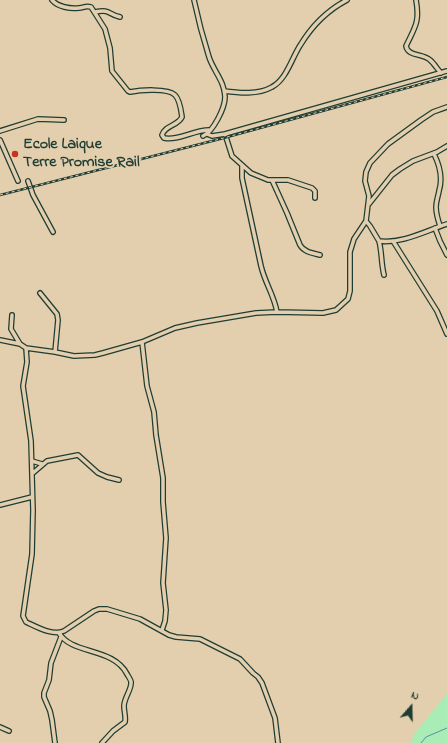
<!DOCTYPE html>
<html>
<head>
<meta charset="utf-8">
<style>
  body { margin:0 }
  #map { position:relative; width:447px; height:743px; overflow:hidden; background:#e3cfad; font-family:"Indie Flower",sans-serif }
  canvas { display:block }
  .north { position:absolute; left:391px; top:687px; width:40px; height:40px; -webkit-text-stroke:3px #e3cfad; paint-order:stroke; rotate:20deg; font-size:11px; font-weight:700; line-height:16px; text-align:center; color:#1f3d34 }
  .north::after { content:''; display:block; margin:auto; width:14px; height:18px; background:#1f3d34; clip-path:polygon(50% 0,100% 100%,50% 72%,0 100%) }
</style>
</head>
<body>
<div id="map">
<canvas width="447" height="743"></canvas>
<div class="north">N</div>
</div>
<script>
const ctx = document.querySelector('canvas').getContext('2d');
ctx.lineJoin = 'round';
function paint(path, color) {
  ctx.fillStyle = color;
  ctx.fill(path, 'evenodd');
}
function stroke(path, color, width, dash) {
  ctx.strokeStyle = color;
  ctx.lineWidth = width;
  ctx.lineCap = dash ? 'butt' : 'round';
  ctx.setLineDash(dash || []);
  ctx.stroke(path);
}
function label(font, color, halo, rows, align = 'center') {
  ctx.font = font + ' "Indie Flower",sans-serif';
  ctx.lineWidth = 3.5;
  ctx.setLineDash([]);
  ctx.textBaseline = 'middle';
  ctx.strokeStyle = halo;
  ctx.fillStyle = color;
  for (const [text, x, y, turn = 0] of rows) {
    ctx.save();
    ctx.translate(x, y);
    ctx.rotate((+turn || 0) * Math.PI / 180);
    ctx.textAlign = isNaN(turn) ? turn : align;
    if (halo) ctx.strokeText(text, 0, 0);
    ctx.fillText(text, 0, 0);
    ctx.restore();
  }
}
paint(new Path2D(`
  M 447,692 L 447,743 L 411,743 L 414,734 L 446,695 Z`), '#aaecb6');
stroke(new Path2D(`
  M 421,743 L 426,737 L 447,728`), '#5a929c', 1);
const street = new Path2D(`
  M 52,0 C 58,7 70,9 79,8 C 84,8 85,5 91,7 L 105,29 L 110,48 L 112,71 L 128,91 L 130,92 C 140,90 168,88 175,95 C 180,100 181,110 182,117 C 178,126 165,125 162,135 L 164,138 C 178,141 194,130 209,130
  M 194,0 C 198,19 203,38 209,57 C 213,70 225,82 225,97 C 225,108 213,132 203,136
  M 416,0 C 420,22 415,27 406,46 C 408,57 423,53 430,60 C 434,63 437,69 441,73
  M 95,12 C 111,9 107,14 120,17
  M 224,91 C 239,93 258,95 272,87 C 287,79 292,57 301,44 C 312,26 328,10 347,0
  M 0,131 L 38,119 L 64,120
  M 207,134 L 212,136 L 225,134 L 447,71
  M 225,134 L 232,156 L 251,173 L 268,180 L 288,180 L 312,188 L 315,191 L 315,198
  M 0,140 L 18,181
  M 434,154 C 440,166 443,178 439,191 C 438,197 436,201 436,207 C 436,213 438,220 440,226
  M 242,166 L 242,178 L 261,266 C 265,283 274,295 277,312
  M 272,180 L 287,213 L 300,245 C 304,252 312,253 320,255
  M 28,181 L 33,195 L 53,232
  M 369,204 L 392,175 L 400,169 L 413,161 L 437,152 L 447,146
  M 366,221 L 370,226 L 379,241 C 402,244 425,231 447,224
  M 435,228 L 440,241 L 447,255
  M 379,241 C 382,252 381,263 384,275
  M 393,241 L 437,311 L 447,334
  M 40,293 L 57,314 L 58,320 L 55,352
  M 12,315 L 11,329 L 20,344
  M 0,340 L 20,344 L 26,348 L 55,352 L 74,356 L 95,355 L 103,353 L 142,342 L 175,328 L 197,323 L 256,313 L 277,312 L 323,313 L 336,310 L 348,299 L 350,291 L 350,252 L 354,239 L 366,221 L 369,196 L 365,181 L 366,172 L 370,163 L 388,144 L 421,120 L 433,112 L 447,107
  M 142,342 L 147,386 L 154,412 L 156,435 L 163,478 L 163,502 L 166,538 L 163,583 L 166,610 L 165,621 L 162,630
  M 26,348 L 27,362 L 23,386 L 31,441 L 33,510 L 32,554 L 23,616 L 26,622 C 37,627 52,636 64,631 L 94,611 L 99,609 L 107,609 L 140,619 L 169,635 L 176,637 L 200,639 L 240,659 L 253,673 L 258,677 L 262,683 L 275,718 L 278,743
  M 32,461 L 42,464
  M 33,473 L 47,461 L 78,455 L 98,473 L 107,477 L 119,480
  M 0,505 L 32,497
  M 59,633 C 72,655 113,647 127,674 C 128,676 131,680 131,682 C 132,689 124,698 124,706 C 124,712 126,716 125,722 L 113,731 L 102,743
  M 0,727 L 9,731
  M 55,743 L 52,720 L 50,711 L 44,697 L 44,693 L 49,680 L 51,663 L 61,637`);
stroke(street, '#1f3d34', 6);
stroke(street, '#e3cfad', 3.5);
const rail = new Path2D(`
  M 0,195 L 220,139 L 447,77`);
stroke(rail, '#1f3d34', 2.5);
stroke(rail, '#e3cfad', 1, [3]);
for (const [x, y, r, color] of [
  [15,154,4,"#c8321e"]
]) {
  const dot = new Path2D();
  dot.arc(x, y, r, 0, 2 * Math.PI);
  ctx.fillStyle = color;
  ctx.fill(dot);
  stroke(dot, '#e3cfad', 1.5);
}
label('bold 16px', '#1f3d34', '#e3cfad', [
  ["Ecole Laique",23,145],
  ["Terre Promise Rail",23,163]
], 'left');
</script>
</body>
</html>
